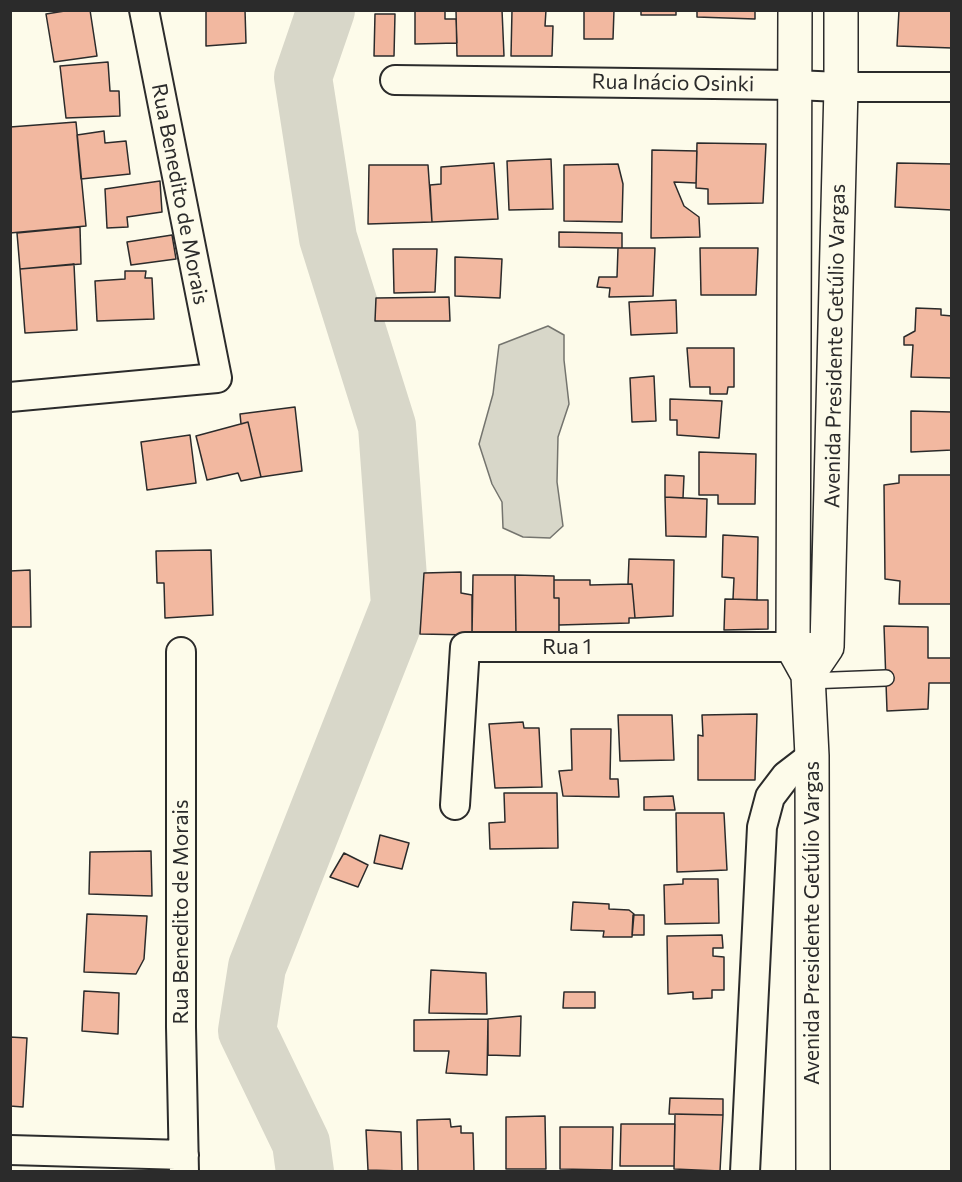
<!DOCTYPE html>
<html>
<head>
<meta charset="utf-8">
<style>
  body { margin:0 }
  #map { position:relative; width:962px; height:1182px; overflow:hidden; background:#fdfbea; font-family:Commissioner,sans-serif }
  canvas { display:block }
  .frame { position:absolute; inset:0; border:12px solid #2b2b2b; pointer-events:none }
</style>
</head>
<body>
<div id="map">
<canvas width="962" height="1182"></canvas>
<div class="frame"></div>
</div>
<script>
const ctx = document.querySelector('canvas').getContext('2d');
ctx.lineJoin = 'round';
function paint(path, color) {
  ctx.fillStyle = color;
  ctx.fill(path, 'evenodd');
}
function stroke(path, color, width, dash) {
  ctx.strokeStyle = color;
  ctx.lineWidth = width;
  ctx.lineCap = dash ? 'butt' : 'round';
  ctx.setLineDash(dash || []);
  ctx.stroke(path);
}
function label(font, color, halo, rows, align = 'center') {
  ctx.font = font + ' Commissioner,sans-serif';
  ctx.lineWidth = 4.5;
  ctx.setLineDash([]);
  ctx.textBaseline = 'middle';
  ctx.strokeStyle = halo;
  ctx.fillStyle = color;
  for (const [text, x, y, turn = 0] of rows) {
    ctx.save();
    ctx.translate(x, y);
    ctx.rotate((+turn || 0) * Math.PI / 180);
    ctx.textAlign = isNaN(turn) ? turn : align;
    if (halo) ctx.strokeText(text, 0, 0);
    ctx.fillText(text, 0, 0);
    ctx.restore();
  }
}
const water = new Path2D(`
  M 548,326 L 564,335 L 564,360 L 569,404 L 558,437 L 557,482 L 563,526 L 550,538 L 523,537 L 503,528 L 502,502 L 492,484 L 479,444 L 493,394 L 499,345 Z`);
paint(water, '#d8d7c9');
stroke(water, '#74746e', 1.5);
stroke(new Path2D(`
  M 305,1172 L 301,1143 L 247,1031 L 257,967 L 400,605 L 387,426 L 328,238 L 303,77 L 326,10`), '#d8d7c9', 58);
const building = new Path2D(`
  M 71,10 L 90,10 L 97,56 L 54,62 L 46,14 Z
  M 206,10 L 245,10 L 246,43 L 206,46 Z
  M 415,10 L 445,10 L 445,19 L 456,19 L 457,43 L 415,44 Z
  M 456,10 L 502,10 L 504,56 L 457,56 Z
  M 512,10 L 546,10 L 545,26 L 553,26 L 552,56 L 511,56 Z
  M 584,10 L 614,10 L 613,39 L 584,39 Z
  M 641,10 L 676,10 L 676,15 L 641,15 Z
  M 697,10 L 755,10 L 755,19 L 697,17 Z
  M 899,10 L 952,10 L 952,48 L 897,46 Z
  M 375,14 L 395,14 L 394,56 L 374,56 Z
  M 108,62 L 110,91 L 119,91 L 120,116 L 66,118 L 60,66 Z
  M 76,122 L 86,226 L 10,233 L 10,127 Z
  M 104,131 L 105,143 L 126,141 L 130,174 L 81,179 L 77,135 Z
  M 697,143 L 766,144 L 763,203 L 708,204 L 708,189 L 696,188 Z
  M 652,150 L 697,151 L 696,183 L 674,182 L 684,206 L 699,217 L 700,237 L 651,238 Z
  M 551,159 L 553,209 L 509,210 L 507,161 Z
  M 494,163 L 498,219 L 432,222 L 430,185 L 441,184 L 441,167 Z
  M 897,163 L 952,164 L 952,210 L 895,207 Z
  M 618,164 L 623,184 L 622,222 L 564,221 L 564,165 Z
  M 369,165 L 428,165 L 432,222 L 368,224 Z
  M 160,181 L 162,212 L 127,217 L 128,227 L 107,228 L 105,189 Z
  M 80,227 L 81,264 L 20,269 L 17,233 Z
  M 559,232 L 622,233 L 622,248 L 559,247 Z
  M 172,235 L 176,259 L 131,265 L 127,242 Z
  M 618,248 L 655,248 L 653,296 L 609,297 L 610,288 L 597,287 L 599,277 L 617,277 Z
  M 700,248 L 758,248 L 756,295 L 701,295 Z
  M 393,249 L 437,249 L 435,292 L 394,293 Z
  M 455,257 L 502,259 L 500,298 L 455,296 Z
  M 74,264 L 77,330 L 25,333 L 20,269 Z
  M 125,271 L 146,271 L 145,278 L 152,278 L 154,319 L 97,321 L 95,281 L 125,279 Z
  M 449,297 L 450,321 L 375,321 L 376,298 Z
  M 676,300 L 677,333 L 631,335 L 629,302 Z
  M 916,308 L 941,309 L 941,315 L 952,316 L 952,378 L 911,377 L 913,345 L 904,345 L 904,337 L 915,331 Z
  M 687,348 L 734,348 L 734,387 L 728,387 L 727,394 L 710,394 L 710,387 L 690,387 Z
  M 654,376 L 656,421 L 632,422 L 630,378 Z
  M 670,399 L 722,401 L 719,438 L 677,435 L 677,420 L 670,420 Z
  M 295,407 L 302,471 L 261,477 L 248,422 L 241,424 L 240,414 Z
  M 911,411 L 952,412 L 952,450 L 911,452 Z
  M 248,422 L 261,477 L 241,481 L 238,473 L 207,480 L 196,436 Z
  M 190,435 L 196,483 L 147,490 L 141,442 Z
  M 699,452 L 756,454 L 755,504 L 718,504 L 718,495 L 699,495 Z
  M 665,475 L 684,476 L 683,498 L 665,497 Z
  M 899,475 L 952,475 L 952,604 L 899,604 L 900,581 L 885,579 L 884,485 L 899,483 Z
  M 665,497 L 707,499 L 706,537 L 666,536 Z
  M 723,535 L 758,537 L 757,600 L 733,599 L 734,578 L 722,577 Z
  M 211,550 L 213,615 L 165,618 L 164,583 L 157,583 L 156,551 Z
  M 629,559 L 674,560 L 673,616 L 635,618 L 632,584 L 628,584 Z
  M 30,570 L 31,627 L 10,627 L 10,571 Z
  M 461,572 L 461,593 L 472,595 L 472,635 L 420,634 L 424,573 Z
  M 473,575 L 515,575 L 516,635 L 472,635 Z
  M 515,575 L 554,576 L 554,598 L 559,598 L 559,635 L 516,635 Z
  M 554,580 L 590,580 L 590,585 L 632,584 L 635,618 L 629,618 L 629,623 L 559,625 L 559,598 L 554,598 Z
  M 725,599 L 768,600 L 768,629 L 724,630 Z
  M 884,626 L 928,627 L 928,658 L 952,658 L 952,683 L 929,683 L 928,709 L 887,711 Z
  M 757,714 L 755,780 L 698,780 L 698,735 L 703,736 L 702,715 Z
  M 618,715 L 672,715 L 674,760 L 620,761 Z
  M 523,722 L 524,728 L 539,728 L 542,787 L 495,788 L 489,724 Z
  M 571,729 L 611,729 L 610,779 L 618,779 L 619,797 L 563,796 L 559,771 L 572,770 Z
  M 504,793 L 557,793 L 558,848 L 490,849 L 489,823 L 505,822 Z
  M 673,796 L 675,810 L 644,810 L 644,797 Z
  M 676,813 L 724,813 L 727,870 L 677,872 Z
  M 380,835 L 409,843 L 402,869 L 374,863 Z
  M 151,851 L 152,896 L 89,894 L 90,852 Z
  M 344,853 L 368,865 L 358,887 L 330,877 Z
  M 683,879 L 718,879 L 719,923 L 665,924 L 664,885 L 683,884 Z
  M 573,902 L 609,904 L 609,909 L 629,910 L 634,914 L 632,937 L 603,937 L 604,931 L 571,930 Z
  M 87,914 L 147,916 L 144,959 L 136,974 L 84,972 Z
  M 633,915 L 644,915 L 644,935 L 632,935 Z
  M 722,935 L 723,948 L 713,948 L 713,956 L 724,957 L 724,990 L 712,990 L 712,998 L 693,999 L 693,992 L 668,994 L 667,936 Z
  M 431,970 L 486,973 L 487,1014 L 429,1013 Z
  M 84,991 L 119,993 L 118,1034 L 82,1031 Z
  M 564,992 L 595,992 L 595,1008 L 563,1008 Z
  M 521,1016 L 520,1056 L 488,1055 L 488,1019 Z
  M 488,1019 L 487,1075 L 446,1073 L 449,1051 L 414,1051 L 414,1020 Z
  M 10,1037 L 27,1038 L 23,1107 L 10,1106 Z
  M 670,1098 L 723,1099 L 723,1115 L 669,1114 Z
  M 675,1114 L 723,1115 L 720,1171 L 674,1169 Z
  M 545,1116 L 546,1169 L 506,1169 L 506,1117 Z
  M 450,1119 L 451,1127 L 461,1126 L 461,1133 L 473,1133 L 474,1172 L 418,1172 L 417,1120 Z
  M 621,1124 L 675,1124 L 674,1166 L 620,1166 Z
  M 560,1127 L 613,1127 L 612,1170 L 560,1169 Z
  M 366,1130 L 401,1132 L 402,1171 L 368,1170 Z`);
paint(building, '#f2b8a0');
stroke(building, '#2b2b2b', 1.5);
const lane = new Path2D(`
  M 808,681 L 886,678`);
const street = new Path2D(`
  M 395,80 L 794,85 L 841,87 L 952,87
  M 10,397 L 217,378 L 144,10
  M 181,652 L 181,1027 L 184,1172
  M 455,805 L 465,647 L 816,647
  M 10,1150 L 184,1155
  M 745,1172 L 762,827 L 770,797 L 786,776 L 812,756`);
const secondary = new Path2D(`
  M 795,10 L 793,648 L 808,675 L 812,756 L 813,1172
  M 808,675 L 827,647 L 841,87 L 841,10`);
stroke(lane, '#2b2b2b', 18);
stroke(street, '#2b2b2b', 32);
stroke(secondary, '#2b2b2b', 36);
stroke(lane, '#fdfbea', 15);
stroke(street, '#fdfbea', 28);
stroke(secondary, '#fdfbea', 33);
label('21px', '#2b2b2b', '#fdfbea', [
  ["Rua Inácio Osinki",673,83,1],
  ["Rua Benedito de Morais",180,194,79],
  ["Avenida Presidente Getúlio Vargas",835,346,-89],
  ["Rua 1",567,647],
  ["Rua Benedito de Morais",181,912,-90],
  ["Avenida Presidente Getúlio Vargas",812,923,-90]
]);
</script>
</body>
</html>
